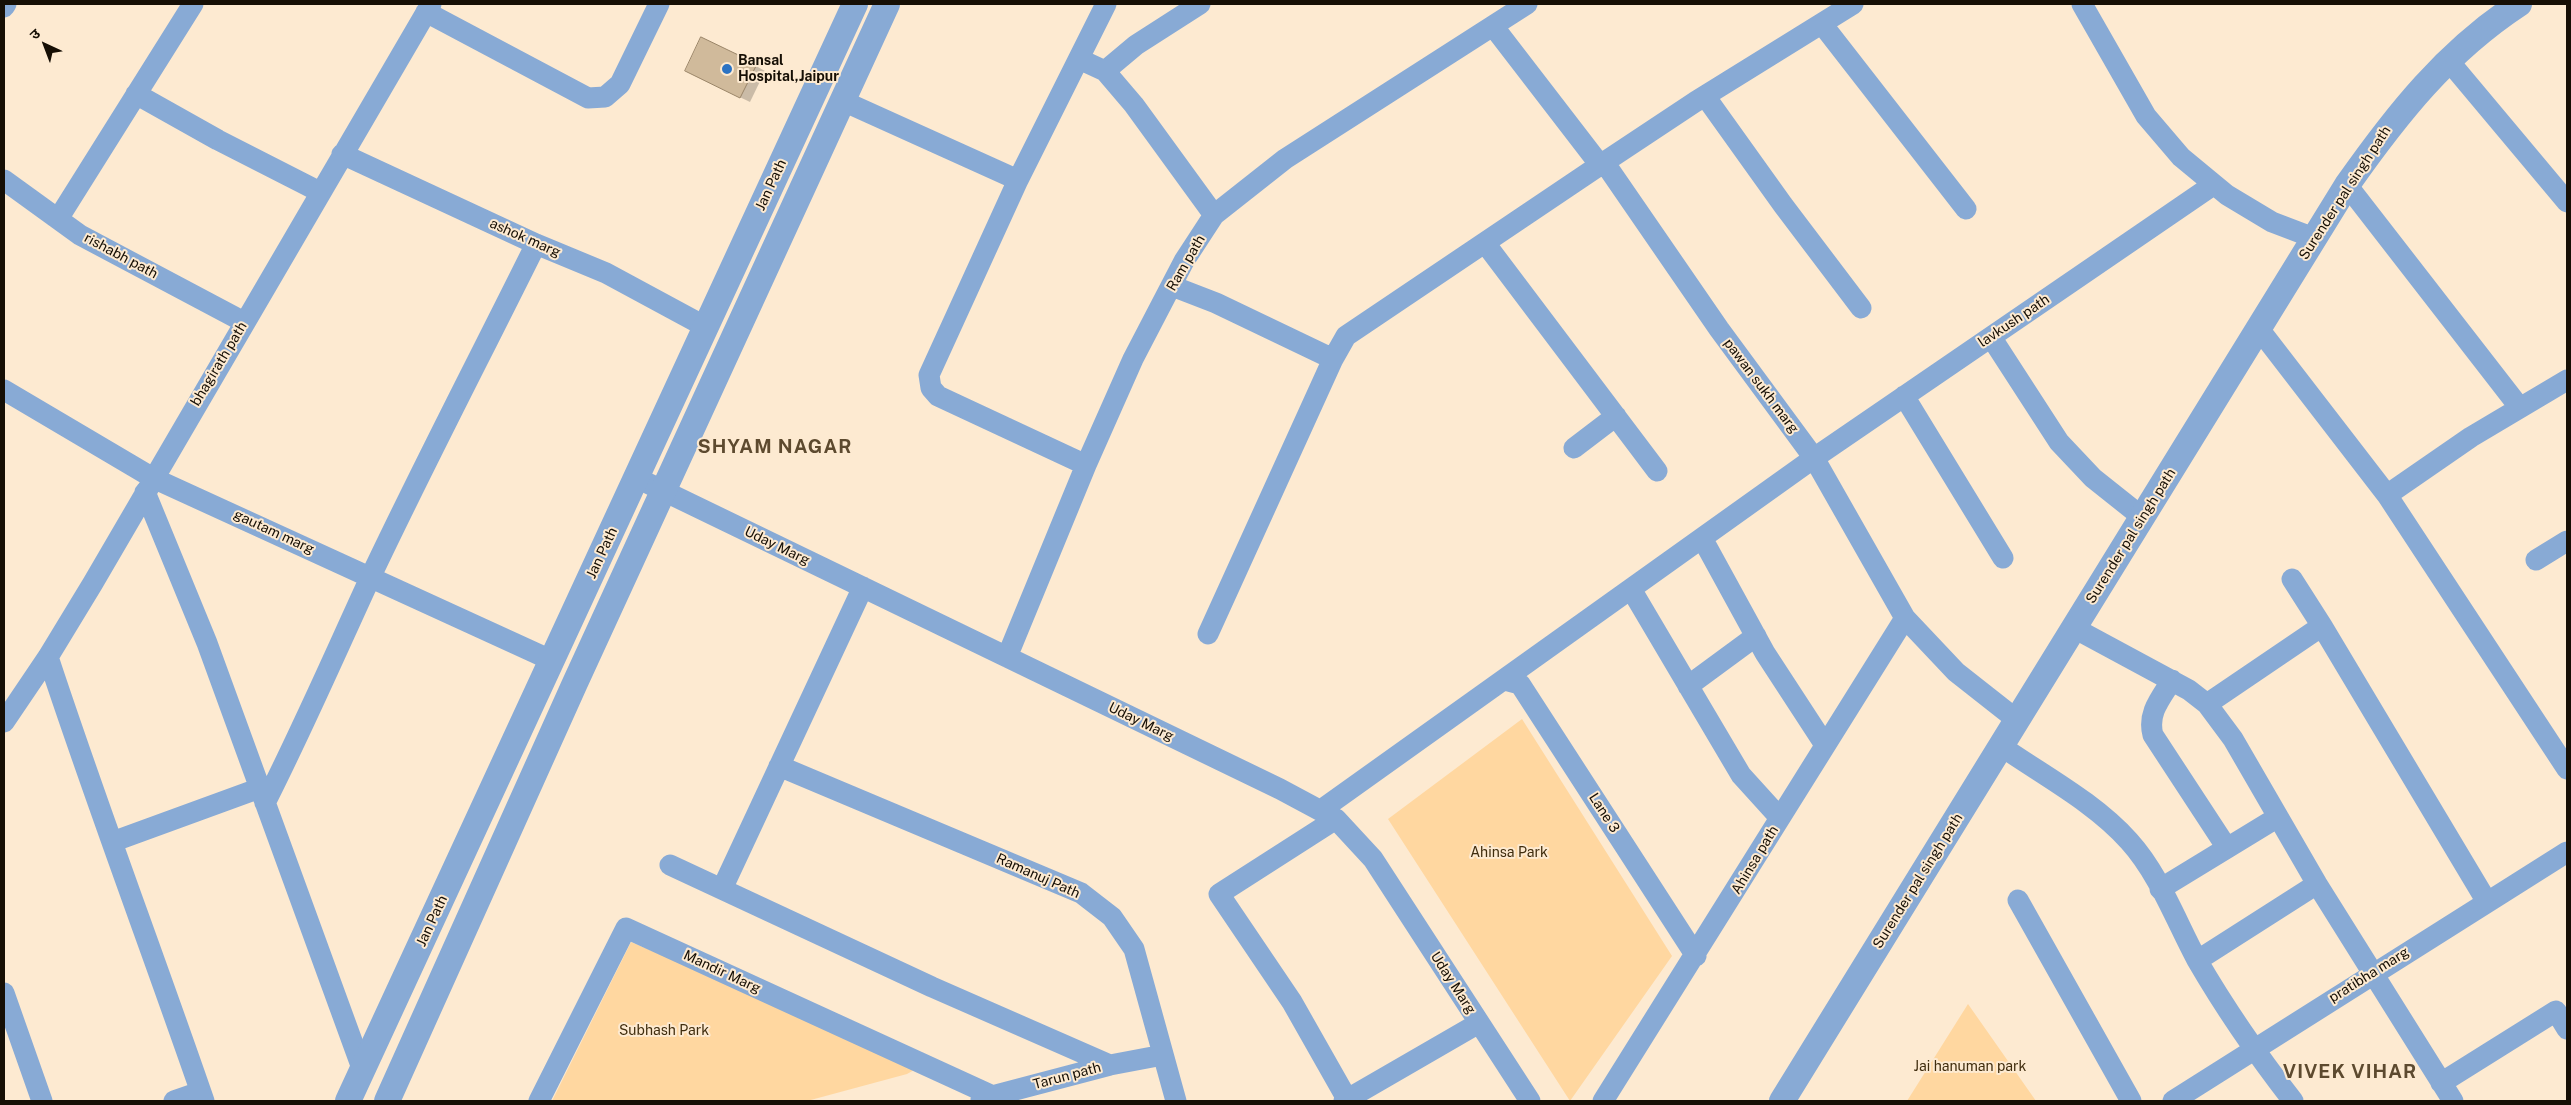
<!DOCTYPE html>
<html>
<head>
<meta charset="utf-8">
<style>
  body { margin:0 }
  #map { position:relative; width:2571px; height:1105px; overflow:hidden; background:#fdead1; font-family:"Public Sans","Noto Sans Devanagari",sans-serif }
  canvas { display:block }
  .frame { position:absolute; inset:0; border:5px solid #160f05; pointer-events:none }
  .north { position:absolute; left:20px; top:20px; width:50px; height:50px; -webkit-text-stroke:4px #fdead1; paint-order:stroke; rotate:317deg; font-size:14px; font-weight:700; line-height:20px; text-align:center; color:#160f05 }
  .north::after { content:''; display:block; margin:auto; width:18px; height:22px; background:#160f05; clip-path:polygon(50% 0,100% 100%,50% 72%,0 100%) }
</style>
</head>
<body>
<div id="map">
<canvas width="2571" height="1105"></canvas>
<div class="frame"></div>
<div class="north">उ</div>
</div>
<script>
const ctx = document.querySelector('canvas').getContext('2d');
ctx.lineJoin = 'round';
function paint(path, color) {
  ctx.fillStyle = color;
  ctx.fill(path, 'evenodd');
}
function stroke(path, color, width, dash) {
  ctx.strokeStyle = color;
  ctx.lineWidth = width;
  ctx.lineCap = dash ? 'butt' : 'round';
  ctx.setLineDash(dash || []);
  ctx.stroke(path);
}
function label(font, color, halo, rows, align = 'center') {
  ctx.font = font + ' "Public Sans",sans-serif';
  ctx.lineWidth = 4;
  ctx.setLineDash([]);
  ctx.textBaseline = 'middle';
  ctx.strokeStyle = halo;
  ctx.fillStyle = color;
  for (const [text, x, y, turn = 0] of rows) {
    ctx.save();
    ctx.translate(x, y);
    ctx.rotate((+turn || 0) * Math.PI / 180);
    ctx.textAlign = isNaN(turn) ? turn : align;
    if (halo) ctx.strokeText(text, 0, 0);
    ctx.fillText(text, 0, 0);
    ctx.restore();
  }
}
paint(new Path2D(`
  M 1522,719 L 1672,956 L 1570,1101 L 1388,819 Z
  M 631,942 L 923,1065 L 907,1074 L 807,1101 L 552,1101 Z
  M 1968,1004 L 2036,1101 L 1907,1101 Z`), '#ffd7a0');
paint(new Path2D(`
  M 756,66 L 765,71 L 750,102 L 696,76 Z`), '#0003');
const building = new Path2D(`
  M 701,37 L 757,64 L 740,98 L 685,71 Z`);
paint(building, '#d0ba9b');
stroke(building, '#9a8568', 1);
stroke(new Path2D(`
  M 2082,4 L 2146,116 L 2181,157 L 2227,195 L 2272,222 L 2314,238
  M 4,7 L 6,4
  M 426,12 L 588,98 L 605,97 L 620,84 L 659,4
  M 1822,24 L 1966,209
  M 1079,59 L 1105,71 L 1134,105 L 1214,215
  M 2448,60 L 2567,202
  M 1105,71 L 1136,45 L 1200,4
  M 136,94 L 218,140 L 320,192
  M 1705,96 L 1783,205 L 1861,308
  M 843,101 L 1018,180 L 929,375 L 931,388 L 938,396 L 1086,465
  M 342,154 L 536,244 L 606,273 L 706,327
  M 1604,162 L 1719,329 L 1814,458 L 1905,618 L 1956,672 L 2017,720
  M 1600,165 L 1695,102 L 1853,4
  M 4,180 L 80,235 L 244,322
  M 1018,180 L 1106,4
  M 2347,185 L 2520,408
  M 58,219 L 193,4
  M 1485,243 L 1657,471
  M 1172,286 L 1216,303 L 1333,359 L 1208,634
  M 2259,329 L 2387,495 L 2471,437 L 2567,380
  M 1991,337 L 2059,442 L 2093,478 L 2142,517
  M 1333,359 L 1346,336 L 1600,165 L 1493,26
  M 4,390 L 153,478 L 553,661
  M 1904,396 L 2003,558
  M 1574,448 L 1616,416
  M 637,478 L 1280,789 L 1336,819 L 1373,859 L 1530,1101
  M 145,492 L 207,643 L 363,1071
  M 2387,495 L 2567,769
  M 1702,538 L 1765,653 L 1825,745
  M 2536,560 L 2567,541
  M 2292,579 L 2322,626
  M 1631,589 L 1741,775 L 1780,818
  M 2074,628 L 2189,690 L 2207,704 L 2233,739 L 2317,884 L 2453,1101
  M 48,657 C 97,806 153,953 204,1101
  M 1007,657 L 1086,465 L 1133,359 L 1184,261 L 1214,215 L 1285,159 L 1527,4
  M 1505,680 L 1520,684 L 1696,956
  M 2172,680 C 2161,698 2147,713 2153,735 L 2227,848
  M 1688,686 L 1756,636
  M 2207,704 L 2322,626 L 2487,902
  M 4,722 L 48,657 L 93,583 L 431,4
  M 2001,746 C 2044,776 2094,802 2129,841 C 2159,874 2176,921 2197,960 C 2226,1010 2258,1056 2293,1101
  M 779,766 L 1081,893 L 1112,917 L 1134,949 L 1176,1101
  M 265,803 C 303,728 336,652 371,576 C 424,464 481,355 536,244
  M 1321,810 L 1814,458 L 2213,185
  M 1336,819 L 1219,894 L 1292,1002 L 1347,1099
  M 112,842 L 260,788
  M 670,865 L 932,987 L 1110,1065
  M 722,889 L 863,587
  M 2160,889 L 2278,817
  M 2018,900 L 2131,1101
  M 2198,960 L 2317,884
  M 4,993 L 42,1101
  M 2441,1083 L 2556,1011 L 2567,1029
  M 981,1099 L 1110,1065 L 1163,1055
  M 174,1101 L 200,1092
  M 539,1101 L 626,928 L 993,1096
  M 1344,1101 L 1479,1023
  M 1603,1101 L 1905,618
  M 2173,1101 L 2567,852`), '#88aad5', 21);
stroke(new Path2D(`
  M 348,1101 L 855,4
  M 387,1101 L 575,683 L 887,4
  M 1782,1101 L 2347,185 C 2397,114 2446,52 2519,4`), '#88aad5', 26);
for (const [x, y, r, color] of [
  [727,69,6,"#2c73c3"]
]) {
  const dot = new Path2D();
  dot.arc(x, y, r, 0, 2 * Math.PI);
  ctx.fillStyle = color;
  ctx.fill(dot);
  stroke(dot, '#fdead1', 2);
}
label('bold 14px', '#160f05', '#fdead1', [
  ["Bansal",738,61],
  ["Hospital,Jaipur",738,77]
], 'left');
label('14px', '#160f05', '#fdead1', [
  ["Jan Path",771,185,-65],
  ["Surender pal singh path",2345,193,-57],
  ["ashok marg",525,238,24],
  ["rishabh path",121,256,28],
  ["Ram path",1186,263,-60],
  ["lavkush path",2014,321,-34],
  ["bhagirath path",219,364,-59],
  ["pawan sukh marg",1761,386,53],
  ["gautam marg",274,532,25],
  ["Surender pal singh path",2131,536,-58],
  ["Uday Marg",777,546,26],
  ["Jan Path",602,553,-65],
  ["Uday Marg",1141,722,26],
  ["Lane 3",1604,813,57],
  ["Ahinsa path",1755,860,-59],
  ["Ramanuj Path",1038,876,24],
  ["Surender pal singh path",1918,881,-58],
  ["Jan Path",432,921,-65],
  ["Mandir Marg",722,972,25],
  ["pratibha marg",2369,975,-32],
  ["Uday Marg",1453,983,57],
  ["Tarun path",1067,1076,-15]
]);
label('14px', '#402d0e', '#fdead1', [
  ["Ahinsa Park",1509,853],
  ["Subhash Park",664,1031],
  ["Jai hanuman park",1970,1067]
]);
ctx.letterSpacing = '1px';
label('bold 19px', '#5d4a2f', '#fdead1', [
  ["SHYAM NAGAR",775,447],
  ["VIVEK VIHAR",2350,1072]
]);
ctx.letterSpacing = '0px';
</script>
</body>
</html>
